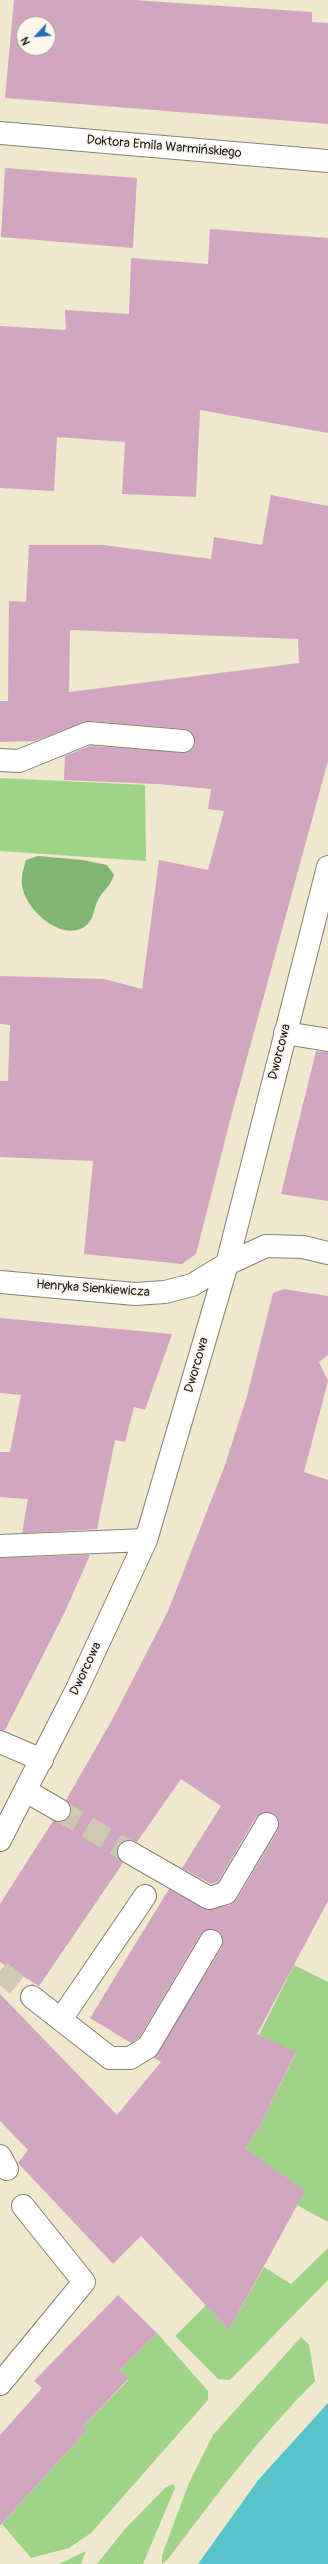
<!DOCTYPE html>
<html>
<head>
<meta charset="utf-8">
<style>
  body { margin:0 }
  #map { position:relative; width:328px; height:2564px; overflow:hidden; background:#efe8cd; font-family:Pangolin,sans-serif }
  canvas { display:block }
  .north { position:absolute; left:16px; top:16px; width:40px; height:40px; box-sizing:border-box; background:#fbf7ec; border:1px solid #a29f99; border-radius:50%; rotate:244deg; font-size:11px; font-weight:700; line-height:16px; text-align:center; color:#1c1c1c }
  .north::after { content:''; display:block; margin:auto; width:14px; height:18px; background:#1f6fb2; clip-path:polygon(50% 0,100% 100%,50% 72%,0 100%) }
</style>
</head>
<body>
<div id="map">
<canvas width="328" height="2564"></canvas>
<div class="north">N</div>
</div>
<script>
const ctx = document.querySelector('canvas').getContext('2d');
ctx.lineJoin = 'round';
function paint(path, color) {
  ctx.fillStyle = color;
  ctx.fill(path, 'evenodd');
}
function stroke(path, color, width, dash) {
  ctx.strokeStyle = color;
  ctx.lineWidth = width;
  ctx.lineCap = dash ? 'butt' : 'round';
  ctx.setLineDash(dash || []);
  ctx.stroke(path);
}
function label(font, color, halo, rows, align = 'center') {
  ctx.font = font + ' Pangolin,sans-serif';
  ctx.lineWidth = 3.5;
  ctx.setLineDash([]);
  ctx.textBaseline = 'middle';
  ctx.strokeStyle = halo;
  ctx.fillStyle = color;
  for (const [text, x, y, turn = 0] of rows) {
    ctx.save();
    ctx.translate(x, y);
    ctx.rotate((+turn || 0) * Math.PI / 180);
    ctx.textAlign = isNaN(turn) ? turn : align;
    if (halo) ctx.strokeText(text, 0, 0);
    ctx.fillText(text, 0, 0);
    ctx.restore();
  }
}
paint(new Path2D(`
  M 0,778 L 145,785 L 146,861 L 0,851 Z
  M 294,1965 L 328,1982 L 328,2222 L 297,2205 L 304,2191 L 245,2148 L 259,2128 L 296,2053 L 259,2035 Z
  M 328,2248 L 328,2280 L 230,2380 L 218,2379 L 175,2336 L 206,2305 L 229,2330 L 264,2267 L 291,2284 Z
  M 157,2333 L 208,2391 L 208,2400 L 91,2533 L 69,2548 L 31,2558 L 2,2524 L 87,2430 L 83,2427 L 128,2380 L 119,2371 Z
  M 301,2337 L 309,2345 L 315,2381 C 260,2436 215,2497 168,2559 L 162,2564 L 162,2555 L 189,2483 L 213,2435 Z
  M 173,2484 L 175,2488 L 143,2564 L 97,2564 L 125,2529 L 166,2487 Z
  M 86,2551 L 81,2564 L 59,2564 Z`), '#9ed485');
paint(new Path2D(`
  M 38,856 L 83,860 L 107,865 L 114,875 C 109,889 103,890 98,900 C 93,910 94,921 84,927 C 61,941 29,912 23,890 C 20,880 23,870 26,860 Z`), '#7eb672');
paint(new Path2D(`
  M 328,2403 L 328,2564 L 198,2564 L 259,2479 Z`), '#57c4cc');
paint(new Path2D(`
  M 14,0 L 133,0 L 312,12 L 312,22 L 328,23 L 328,124 L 5,98 ZM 24,24 L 48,24 L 48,48 L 24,48 Z
  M 5,168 L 137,178 L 133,248 L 1,237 Z
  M 210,229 L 328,238 L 328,433 L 200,410 L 196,497 L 122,494 L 125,442 L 57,437 L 54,491 L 0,488 L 0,326 L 66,330 L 65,310 L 129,314 L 131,258 L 208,264 Z
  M 271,495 L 328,506 L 328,761 L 233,1109 L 196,1254 L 182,1264 L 84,1254 L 93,1161 L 0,1157 L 0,1081 L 8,1081 L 10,1025 L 0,1024 L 0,976 L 104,979 L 142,989 L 159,860 L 208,870 L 224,811 L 208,809 L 211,789 L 157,784 L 64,780 L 65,756 L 90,746 L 188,752 L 193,748 L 195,742 L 190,731 L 184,729 L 89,721 L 35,741 L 0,742 L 0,701 L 8,701 L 9,601 L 26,602 L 29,545 L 103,545 L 211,559 L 214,537 L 262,545 ZM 70,630 L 298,639 L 299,663 L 69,692 Z
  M 316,1051 L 328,1052 L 328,1201 L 281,1194 Z
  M 284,1289 L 328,1296 L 328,1355 L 319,1362 L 328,1381 L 304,1472 L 328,1480 L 328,1901 L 257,2034 L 296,2052 L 259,2128 L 245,2148 L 305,2191 L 229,2330 L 141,2236 L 113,2264 L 18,2163 L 28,2150 L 0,2121 L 0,1994 L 117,2115 L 161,2062 L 154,2058 L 222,1947 L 222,1935 L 211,1929 L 200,1935 L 139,2038 L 131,2043 L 90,2018 L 169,1889 L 207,1910 L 230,1905 L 237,1899 L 278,1830 L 278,1818 L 268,1812 L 256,1817 L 218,1882 L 211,1884 L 182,1868 L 221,1806 L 181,1779 L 137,1842 L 129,1840 L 118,1845 L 118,1858 L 123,1863 L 39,1986 L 0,1962 L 0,1904 L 53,1821 L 65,1821 L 70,1816 L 71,1810 L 66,1800 L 112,1720 L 168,1611 L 225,1465 L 247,1396 L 273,1293 Z
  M 0,1318 L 172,1334 L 145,1410 L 134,1407 L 125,1442 L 115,1440 L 97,1529 L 22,1533 L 28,1499 L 0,1497 L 0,1452 L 10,1452 L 21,1395 L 0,1393 Z
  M 90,1555 L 64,1614 L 5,1730 L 0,1730 L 0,1558 Z
  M 118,2295 L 157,2333 L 119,2371 L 128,2379 L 83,2427 L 87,2430 L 0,2526 L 0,2435 L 42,2388 L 34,2381 Z`), '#d2a6c0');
stroke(new Path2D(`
  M 59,1810 L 129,1852
  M 0,1971 L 32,1997`), '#cfc9b2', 22, [22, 11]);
const minor = new Path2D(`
  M 0,133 L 328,161
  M 0,760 L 19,761 L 88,733 L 183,741
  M 285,1033 L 328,1040
  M 0,1282 L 135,1294 L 165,1292 L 192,1285 L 227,1264 L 266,1246 L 303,1247 L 328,1253
  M 0,1546 L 146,1540
  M 0,1742 L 42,1760
  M 26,1791 L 59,1810
  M 0,1840 L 76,1691 L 146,1540 L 227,1264 L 328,867
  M 129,1852 L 209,1898 L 226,1893 L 267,1824
  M 32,1997 L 110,2058 L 130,2058 L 148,2047 L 211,1941
  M 61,2019 L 145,1896
  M 0,2156 L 7,2169
  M 0,2384 L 84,2282 L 23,2206`);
stroke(minor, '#868274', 24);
stroke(minor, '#fff', 22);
label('13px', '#1c1c1c', '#fbf7ec', [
  ["Doktora Emila Warmińskiego",164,147,5],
  ["Dworcowa",280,1052,-76],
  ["Henryka Sienkiewicza",93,1289,4],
  ["Dworcowa",197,1365,-74],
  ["Dworcowa",86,1669,-65]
]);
</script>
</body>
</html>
